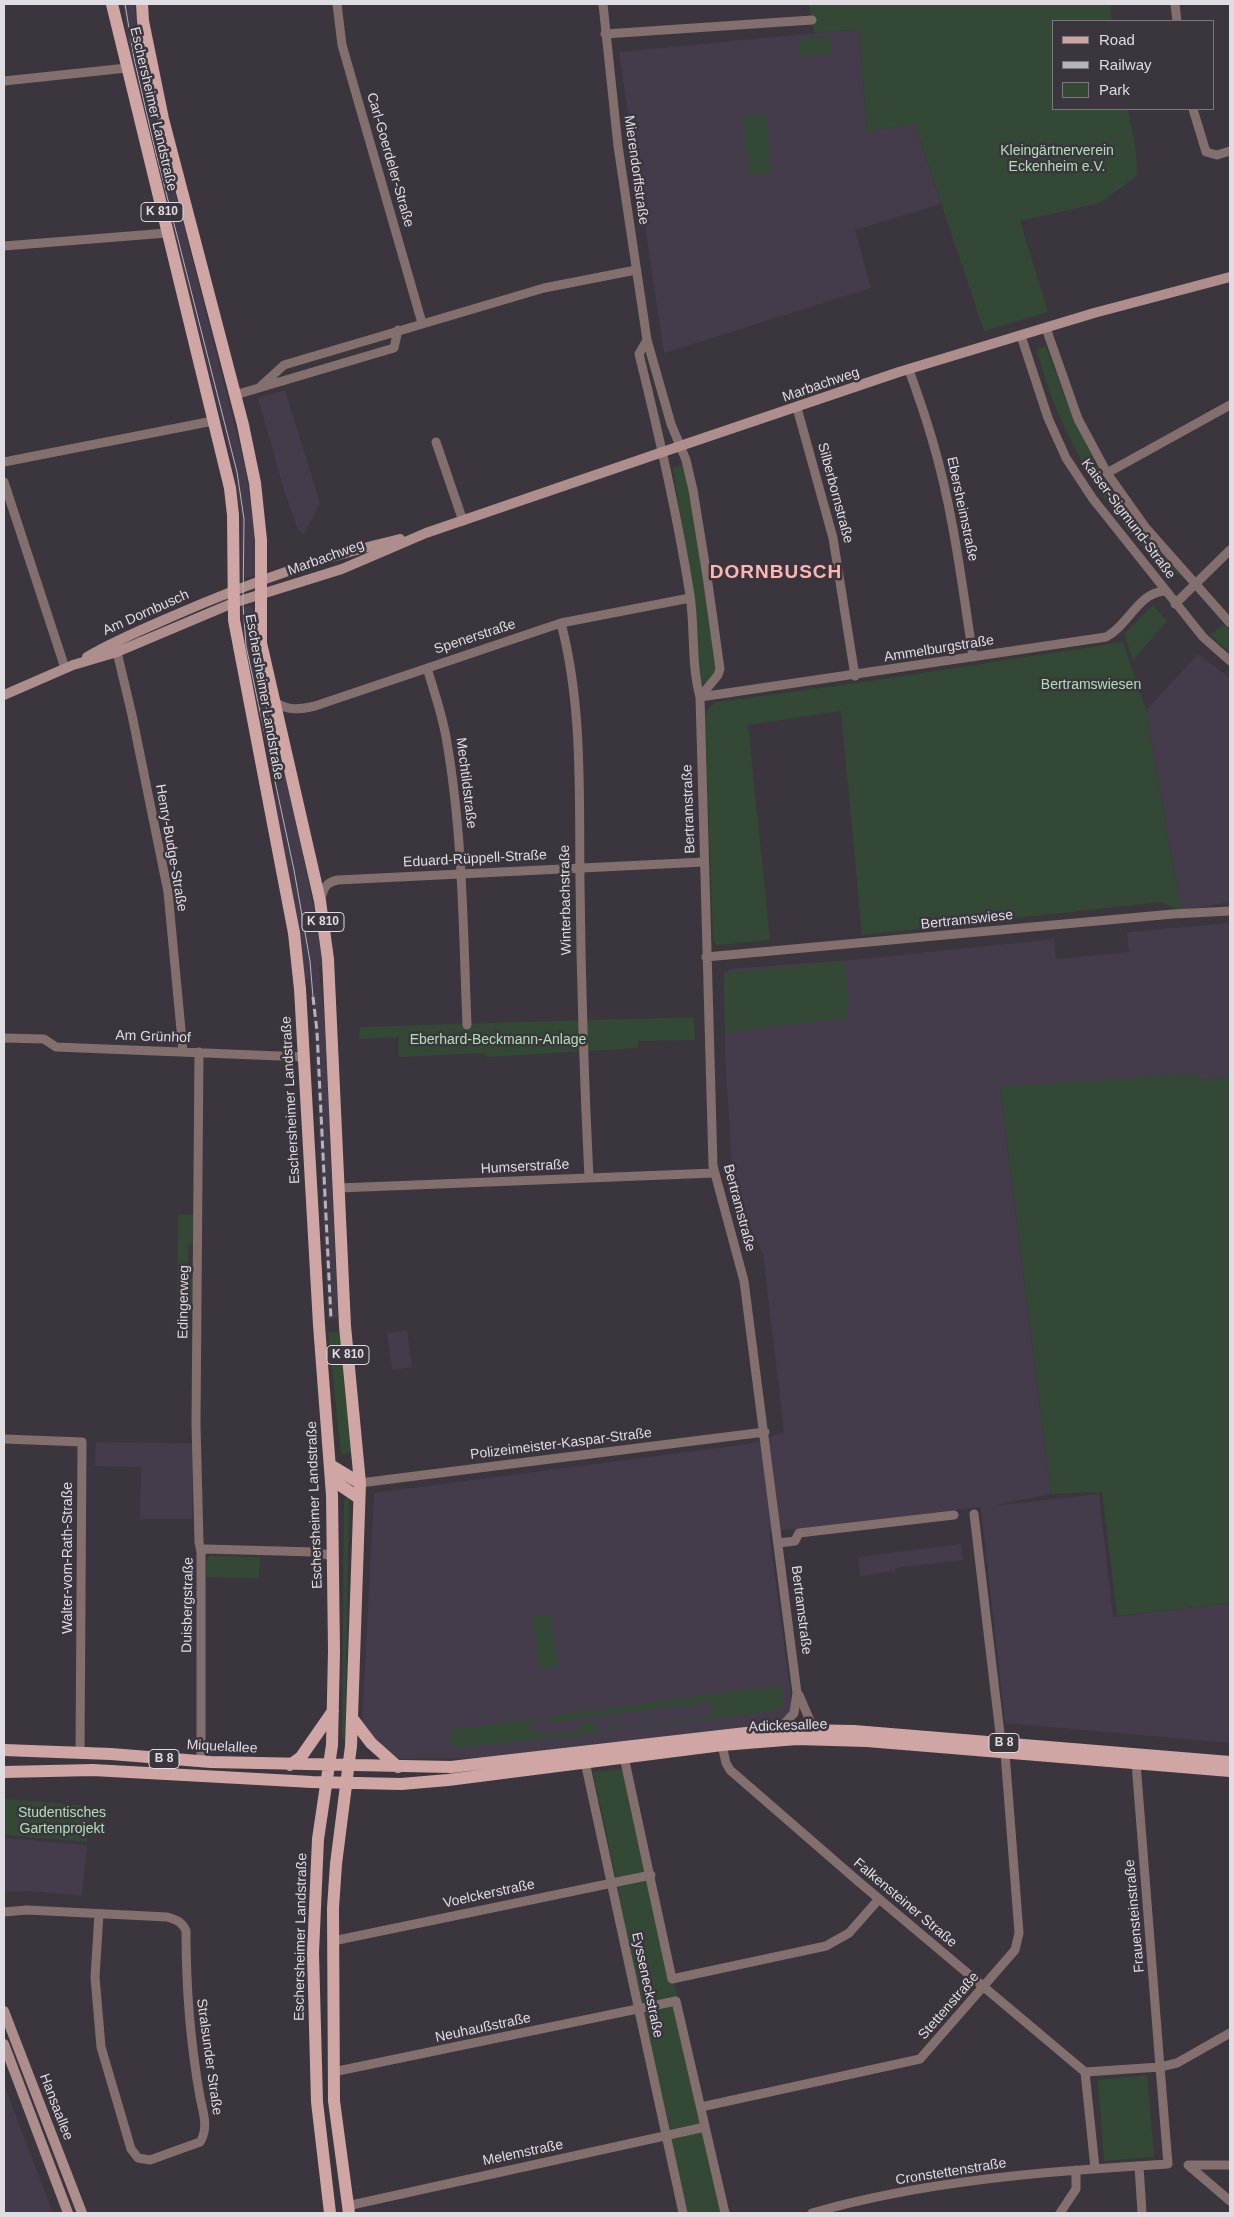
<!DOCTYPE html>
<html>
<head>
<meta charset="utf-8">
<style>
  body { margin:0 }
  #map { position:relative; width:1234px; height:2217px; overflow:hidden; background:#3b353e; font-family:Arial,sans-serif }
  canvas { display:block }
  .frame { position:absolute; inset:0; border:5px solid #dfdce2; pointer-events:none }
  .legend { position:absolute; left:1052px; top:20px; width:162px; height:90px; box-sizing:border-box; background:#3b353e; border:1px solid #7d7880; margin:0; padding:6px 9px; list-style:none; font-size:15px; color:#dfdce2 }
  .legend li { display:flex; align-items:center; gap:10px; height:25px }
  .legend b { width:25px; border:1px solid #7d7880 }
</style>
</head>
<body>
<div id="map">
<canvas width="1234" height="2217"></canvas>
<div class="frame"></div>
<ul class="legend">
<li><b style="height:6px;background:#cfa6a3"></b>Road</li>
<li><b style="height:6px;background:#b6b3b9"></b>Railway</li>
<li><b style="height:14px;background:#334936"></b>Park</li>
</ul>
</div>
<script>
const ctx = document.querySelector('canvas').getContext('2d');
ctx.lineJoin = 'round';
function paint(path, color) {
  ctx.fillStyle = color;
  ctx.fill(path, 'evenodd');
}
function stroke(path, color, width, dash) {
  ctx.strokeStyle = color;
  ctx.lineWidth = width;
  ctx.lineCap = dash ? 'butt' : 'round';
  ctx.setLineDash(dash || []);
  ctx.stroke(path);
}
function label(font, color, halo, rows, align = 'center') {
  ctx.font = font + ' Arial,sans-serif';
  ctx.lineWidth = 5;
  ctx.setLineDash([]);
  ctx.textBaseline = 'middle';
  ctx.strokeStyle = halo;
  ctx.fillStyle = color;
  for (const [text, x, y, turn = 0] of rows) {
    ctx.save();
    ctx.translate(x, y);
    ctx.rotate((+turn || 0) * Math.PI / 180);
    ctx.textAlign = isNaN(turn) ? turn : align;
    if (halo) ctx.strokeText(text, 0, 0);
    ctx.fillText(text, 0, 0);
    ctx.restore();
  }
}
paint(new Path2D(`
  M 123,4 L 134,4 L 141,51 L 157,121 L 245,466 L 256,541 L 256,576 L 241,578 L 241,519 L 233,465 L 171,225 L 130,54 Z
  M 859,29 L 867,131 L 915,125 L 941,204 L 855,230 L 871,288 L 664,353 L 619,52 Z
  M 285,390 L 320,503 L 304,534 L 298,530 L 284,490 L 258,398 Z
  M 252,605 L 255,645 L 283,775 L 287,775 L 317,925 L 323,966 L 319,966 L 325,1027 L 338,1318 L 328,1319 L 314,1027 L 309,980 L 304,980 L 273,794 L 276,793 L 244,645 L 241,609 Z
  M 1198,654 L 1230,678 L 1230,902 L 1181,911 L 1146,710 Z
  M 1230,923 L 1230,1077 L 1199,1080 L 1198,1073 L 1000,1088 L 1051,1494 L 991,1506 L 1099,1494 L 1113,1617 L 1230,1603 L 1230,1743 L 1005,1723 L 981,1507 L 769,1532 L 795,1725 L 766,1725 L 476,1758 L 401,1759 L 385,1751 L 362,1721 L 374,1493 L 748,1444 L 784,1432 L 763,1254 L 737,1200 L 732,1165 L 725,1057 L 724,973 L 730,969 L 851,960 L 1054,939 L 1056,959 L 1129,952 L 1127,932 Z
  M 407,1330 L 412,1367 L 392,1370 L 387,1333 Z
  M 96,1442 L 193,1443 L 192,1519 L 140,1519 L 141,1467 L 95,1466 Z
  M 961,1544 L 963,1560 L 895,1568 L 895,1571 L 860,1576 L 858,1557 Z
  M 4,1838 L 87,1845 L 82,1896 L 29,1891 L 4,1892 Z
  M 4,2084 L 8,2095 L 53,2213 L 4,2213 Z`), '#453c4b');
paint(new Path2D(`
  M 809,4 L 1110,4 L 1112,21 L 1053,21 L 1053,109 L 1128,109 L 1136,152 L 1137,176 L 1100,203 L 1020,221 L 1048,312 L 984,331 L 915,125 L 867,131 L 859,29 L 814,33 Z
  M 830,36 L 831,54 L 800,57 L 799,39 Z
  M 766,114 L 771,173 L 747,175 L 746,164 L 749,164 L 749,158 L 746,158 L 744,135 L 747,135 L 746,129 L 743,129 L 742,116 Z
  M 1046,346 C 1069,413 1095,473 1140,529 C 1153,545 1168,560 1182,574 L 1170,575 C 1124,533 1087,478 1062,422 C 1051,399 1044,373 1036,349 Z
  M 683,464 L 705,578 L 716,672 L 707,683 L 701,682 L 693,597 L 673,468 Z
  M 1153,605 L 1167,621 L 1133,660 L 1124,634 Z
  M 1223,625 L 1230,630 L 1230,653 L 1210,635 Z
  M 1123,642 L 1146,710 L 1181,911 L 1161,902 L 862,935 L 841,711 L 748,725 L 770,940 L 716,945 L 713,941 L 705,715 L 709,707 L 718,702 L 857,683 Z
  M 843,961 L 848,991 L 848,1018 L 725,1032 L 724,973 Z
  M 694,1017 L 695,1040 L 638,1041 L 638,1048 L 486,1057 L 485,1053 L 399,1057 L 399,1037 L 359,1039 L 360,1027 Z
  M 1198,1073 L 1199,1080 L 1230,1077 L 1230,1603 L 1117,1616 L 1102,1492 L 1051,1494 L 1000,1087 Z
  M 178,1215 L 194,1215 L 194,1244 L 188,1245 L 188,1277 L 193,1278 L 193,1313 L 177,1313 Z
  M 340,1331 L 346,1402 L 354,1453 L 341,1454 L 328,1332 Z
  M 347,1498 L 349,1500 L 345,1739 L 342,1739 L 344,1500 Z
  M 210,1556 L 260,1557 L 259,1578 L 206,1577 L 206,1560 Z
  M 550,1614 L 558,1667 L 540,1669 L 532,1617 Z
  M 781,1685 L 784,1704 L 776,1711 L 608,1730 L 607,1723 L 612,1723 L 613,1728 L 712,1716 L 711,1702 L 547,1722 L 547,1717 Z
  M 538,1718 L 539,1722 L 528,1723 L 529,1731 L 540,1730 L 541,1735 L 579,1731 L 578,1724 C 590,1722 595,1721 601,1733 L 452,1748 L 449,1730 Z
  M 622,1769 L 677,1994 L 700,2122 L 721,2213 L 678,2213 L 617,1883 L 593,1772 Z
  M 4,1799 L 91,1806 L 87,1842 L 4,1835 Z
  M 1147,2075 L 1154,2157 L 1104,2161 L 1098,2080 Z`), '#334936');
stroke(new Path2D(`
  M 337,4 L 342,45 L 422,323
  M 603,4 L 618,146 L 647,340 L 671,424 L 686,460 L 693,490 L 707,576 L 720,669 L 718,675 L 700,697
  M 1175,4 L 1177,21
  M 605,34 L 812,20
  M 4,81 L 127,68
  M 1193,109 L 1206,152 L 1217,155 L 1230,151
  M 4,246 L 167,233
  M 1046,328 L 1078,419 L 1107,473 L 1146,528 L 1230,623
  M 1021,336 L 1048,418 L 1066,458 L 1093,499 L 1203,637 L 1230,661
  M 647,340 L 639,354 C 659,434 677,514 690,595 C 695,629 691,664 700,697 L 713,1166 L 744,1281 L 797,1693 L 794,1713 L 778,1731
  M 909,370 C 917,392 925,415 932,439 C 953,509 962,584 973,657
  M 261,386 L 284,365 L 544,288 L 636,270
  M 235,395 L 394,348 L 398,330
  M 797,408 L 833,538 L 855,676
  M 436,442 L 463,521
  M 4,462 L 213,421
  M 1107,473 L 1230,405
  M 4,482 L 65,668
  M 1175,604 L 1230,550
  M 561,623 C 583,707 579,796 580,883 C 581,981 584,1079 589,1178
  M 117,652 L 132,715 L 168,892 L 183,1051
  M 427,668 C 434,691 442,714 446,737 C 463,832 463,929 467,1025
  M 700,697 L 1106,637 C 1128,626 1138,593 1164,591
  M 273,701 C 288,711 298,710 315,706 L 561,623 L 690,598
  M 321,898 C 324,888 326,882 338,880 L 704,862
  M 706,957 L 1173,914 L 1230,911
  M 4,1038 L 44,1039 L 56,1047 L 304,1057
  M 199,1052 L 196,1424 L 199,1542 L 201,1552
  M 339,1188 L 714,1173
  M 4,1439 L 82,1442 L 80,1754
  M 360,1483 L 765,1432
  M 974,1514 L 1001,1742
  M 779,1543 L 795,1541 L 799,1533 L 954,1515
  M 799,1695 L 814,1730
  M 722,1745 L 726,1763 L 730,1770 L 859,1882 L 1085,2072
  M 624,1757 L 672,1979 L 826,1946 L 849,1933 L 879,1899
  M 201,1761 L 201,1552 L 206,1549 L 314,1552 L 333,1556
  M 585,1762 L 683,2213
  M 1136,1763 L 1160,2067 L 1177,2063 L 1230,2033
  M 4,1912 L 27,1910 L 167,1917 C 176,1920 182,1921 186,1931 C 186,1987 190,2041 200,2097 C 203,2112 209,2128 200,2142 L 150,2160 L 138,2158 L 131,2149 L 101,2047 L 95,1977 L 99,1914
  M 333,1941 L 651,1875
  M 333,2072 L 676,2001 L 725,2213
  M 1085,2072 L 1095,2168
  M 701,2107 L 920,2059 L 1015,1950 L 1019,1933 L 1005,1753
  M 1188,2165 L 1230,2201
  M 1188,2165 L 1230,2165
  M 1139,2166 L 1142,2213
  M 347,2206 L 705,2127
  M 812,2213 C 927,2180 1049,2171 1168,2164 L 1160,2067 L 1085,2072
  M 1060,2213 L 1076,2189 L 1076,2170`), '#836f6e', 9);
stroke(new Path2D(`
  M 87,657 C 114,641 143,629 173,616 C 246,584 322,557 400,539
  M 4,695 L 73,665 L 117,652 L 233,603 L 342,569 L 426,533 L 689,443 L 899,372 L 1094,313 L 1230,277
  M 4,2011 L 82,2213
  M 4,2044 L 68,2213`), '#ae8e8c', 10);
stroke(new Path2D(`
  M 112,4 L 230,488 L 233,515 L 234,620 L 294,933 L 300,989 L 319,1325 L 332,1495 L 334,1651 L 332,1745 L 318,1839 L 313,1953 L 317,2102 L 330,2213
  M 142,4 L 143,21 L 163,119 L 243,425 L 255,483 L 261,540 L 261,643 L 320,901 L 328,959 L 345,1326 L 360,1483 L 351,1746 L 336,1864 L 333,1908 L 334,2101 L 349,2213
  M 330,1465 L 360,1483
  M 331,1479 L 359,1498
  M 352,1718 L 371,1743 L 398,1767
  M 4,1750 L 111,1754 L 211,1762 L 451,1767 L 746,1733 L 798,1730 L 854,1731 L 1230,1762
  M 290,1765 L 301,1757 L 333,1711
  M 4,1772 L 93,1770 L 312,1782 L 401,1784 L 448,1780 L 722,1745 L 797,1739 L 867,1741 L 1230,1771`), '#cfa6a3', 12);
stroke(new Path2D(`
  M 125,4 L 134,58 L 153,141 L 237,472 L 244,519 L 243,604 L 246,646 L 294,870 L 310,961 L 313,997
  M 262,687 L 273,738`), '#b6b3b9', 1);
stroke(new Path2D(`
  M 313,997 L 317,1031 L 331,1319`), '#b6b3b9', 3, [8, 4]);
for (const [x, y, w] of [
  [162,212,42],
  [323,922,42],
  [348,1355,42],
  [1004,1743,30],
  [164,1759,30]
]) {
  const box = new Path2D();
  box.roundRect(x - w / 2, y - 9.5, w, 19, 4);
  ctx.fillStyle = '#3b353e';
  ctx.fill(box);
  stroke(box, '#dfdce2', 1);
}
label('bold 12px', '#dfdce2', null, [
  ["K 810",162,212],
  ["K 810",323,922],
  ["K 810",348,1355],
  ["B 8",1004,1743],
  ["B 8",164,1759]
]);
label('14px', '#dfdce2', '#3b353e', [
  ["Eschersheimer Landstraße",153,109,77],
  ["Carl-Goerdeler-Straße",390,160,74],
  ["Mierendorffstraße",636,170,82],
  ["Marbachweg",821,385,-19],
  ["Silberbornstraße",835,493,75],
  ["Ebersheimstraße",962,509,78],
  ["Kaiser-Sigmund-Straße",1128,519,53],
  ["Marbachweg",326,558,-20],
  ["Am Dornbusch",146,613,-24],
  ["Spenerstraße",475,637,-18],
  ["Ammelburgstraße",939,649,-9],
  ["Eschersheimer Landstraße",264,697,80],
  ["Mechtildstraße",466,783,83],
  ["Bertramstraße",689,809,-92],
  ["Henry-Budge-Straße",171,848,80],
  ["Eduard-Rüppell-Straße",475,859,-3],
  ["Winterbachstraße",566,900,-91],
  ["Bertramswiese",967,920,-6],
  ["Am Grünhof",153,1037,2],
  ["Eschersheimer Landstraße",291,1100,-93],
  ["Humserstraße",525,1167,-3],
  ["Bertramstraße",739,1208,75],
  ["Edingerweg",184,1302,-89],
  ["Polizeimeister-Kaspar-Straße",561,1444,-7],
  ["Eschersheimer Landstraße",315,1505,-92],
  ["Walter-vom-Rath-Straße",68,1558,-90],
  ["Duisbergstraße",188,1605,-89],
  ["Bertramstraße",801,1610,83],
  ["Adickesallee",788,1726,-2],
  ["Miquelallee",222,1747,3],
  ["Voelckerstraße",489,1894,-12],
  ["Falkensteiner Straße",905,1903,40],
  ["Frauensteinstraße",1135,1916,-95],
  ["Eschersheimer Landstraße",301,1937,-89],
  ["Eysseneckstraße",647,1985,78],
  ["Stettenstraße",949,2006,-49],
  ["Neuhaußstraße",483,2028,-12],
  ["Stralsunder Straße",209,2057,82],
  ["Hansaallee",56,2107,69],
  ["Melemstraße",523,2153,-12],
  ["Cronstettenstraße",951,2172,-9]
]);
label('14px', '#abe1b1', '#3b353e', [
  ["Kleingärtnerverein",1057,151],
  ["Eckenheim e.V.",1057,167],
  ["Bertramswiesen",1091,685],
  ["Eberhard-Beckmann-Anlage",498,1040],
  ["Studentisches",62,1813],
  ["Gartenprojekt",62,1829]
]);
ctx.letterSpacing = '1px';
label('bold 19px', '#fcb7b3', '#3b353e', [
  ["DORNBUSCH",776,573]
]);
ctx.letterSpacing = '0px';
</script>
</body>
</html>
